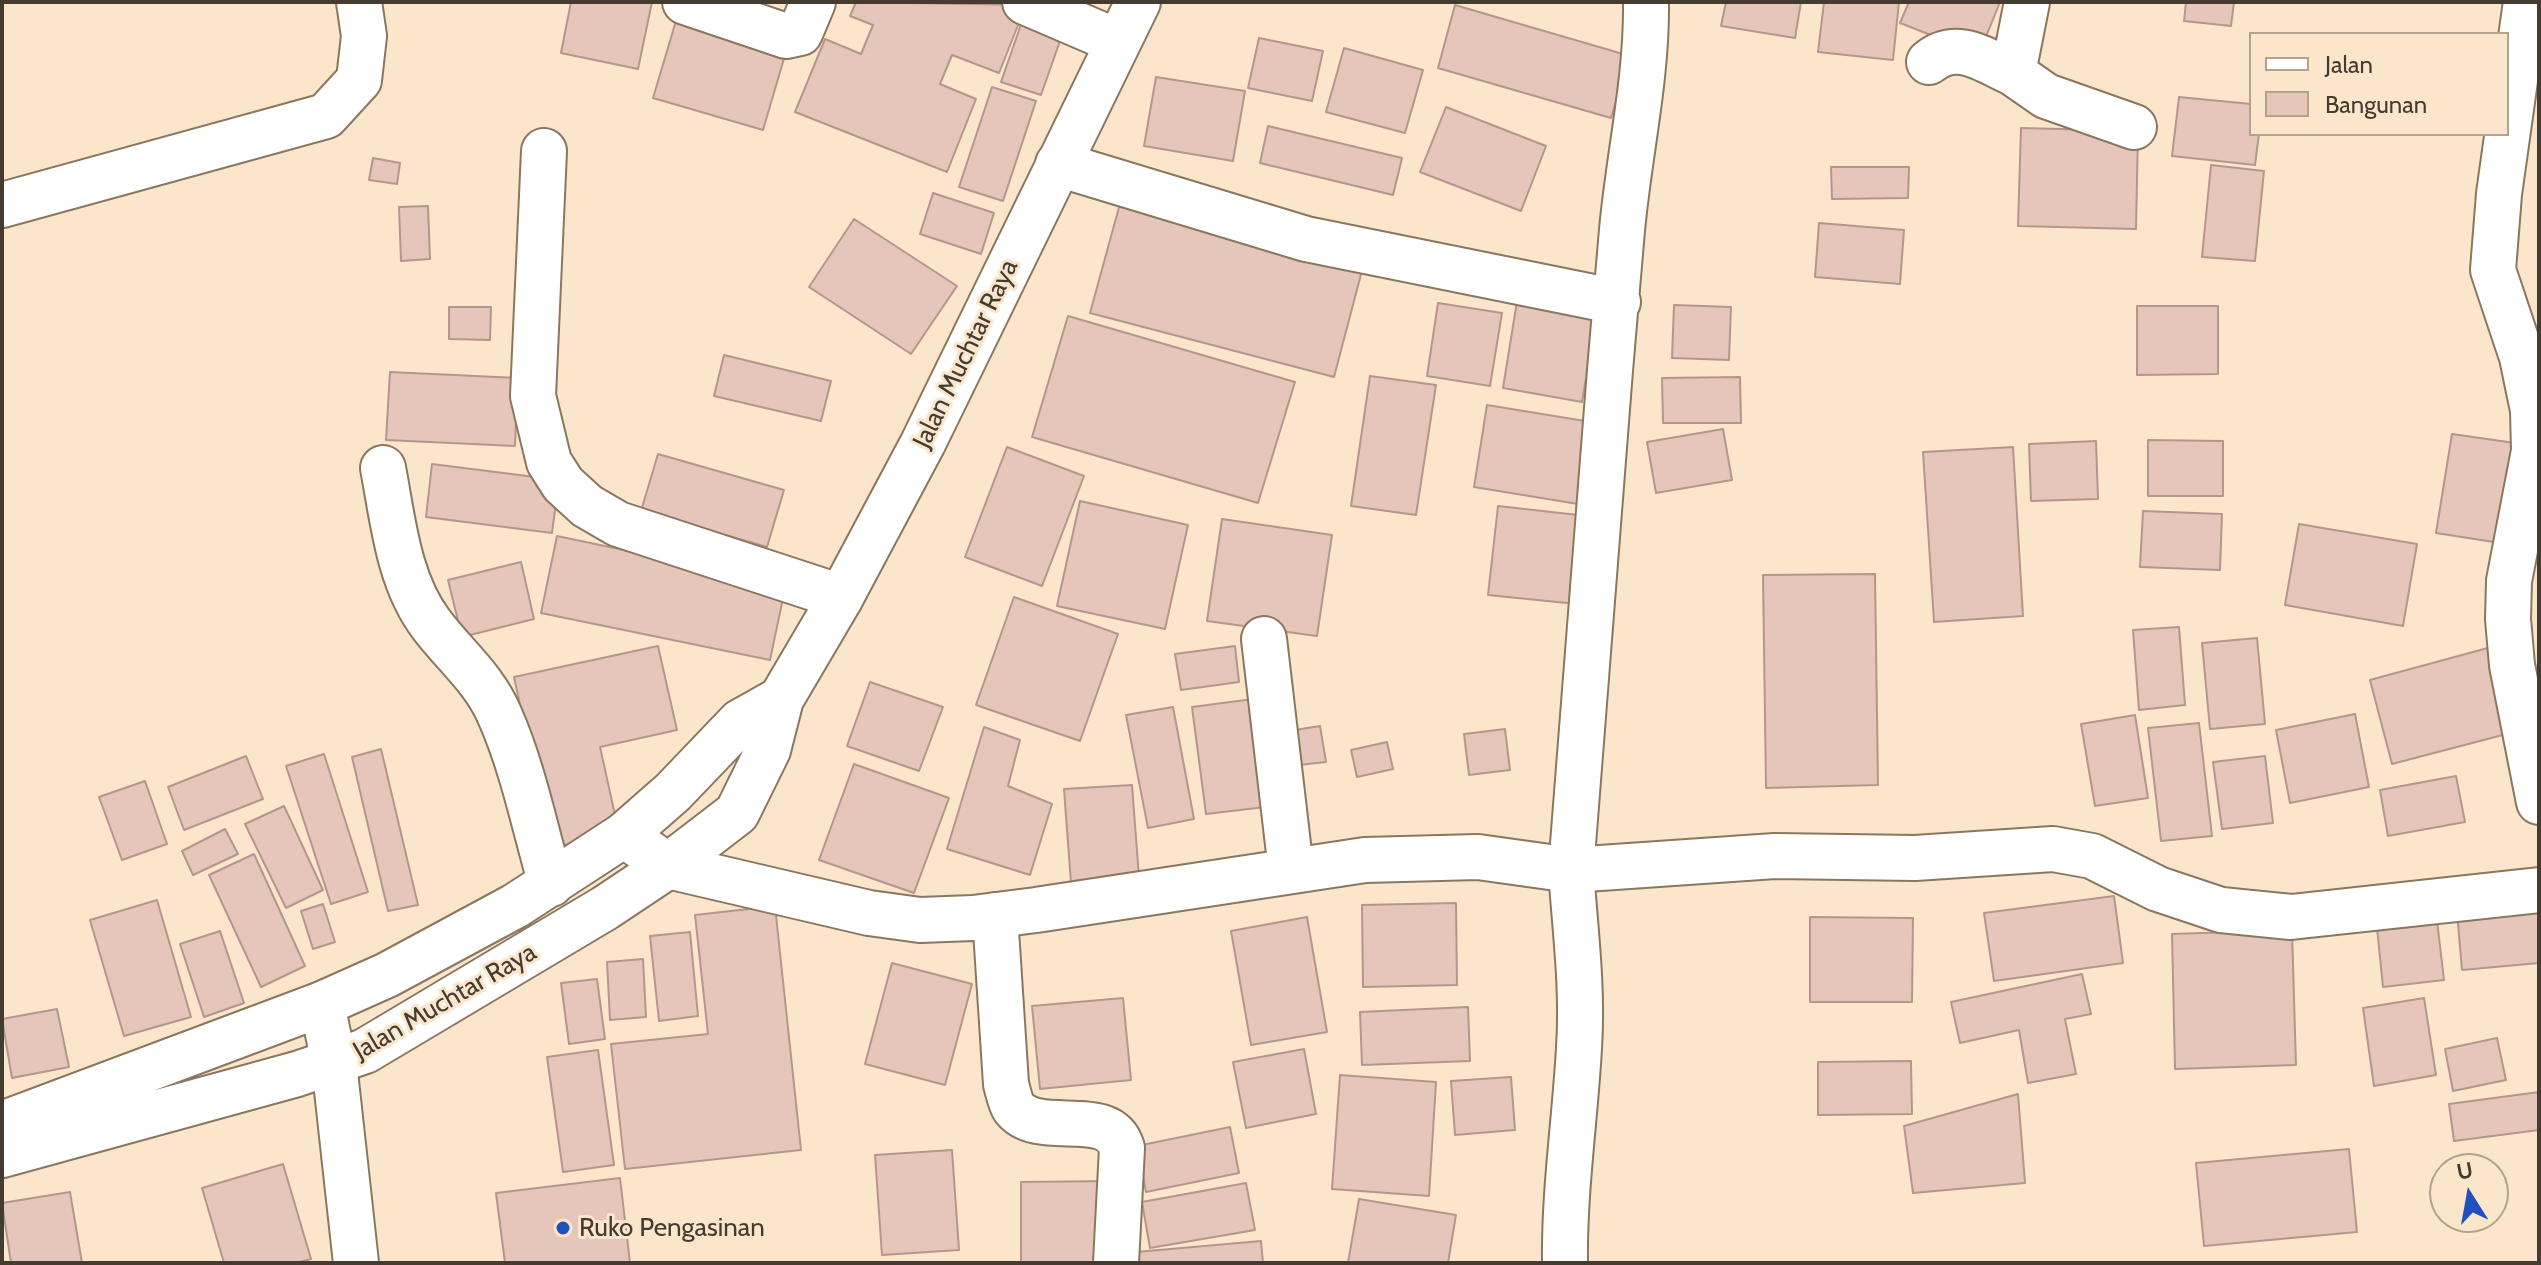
<!DOCTYPE html>
<html>
<head>
<meta charset="utf-8">
<style>
  body { margin:0 }
  #map { position:relative; width:2541px; height:1265px; overflow:hidden; background:#fbe6cc; font-family:Cabin,sans-serif }
  canvas { display:block }
  .frame { position:absolute; inset:0; border:4px solid #443b31; pointer-events:none }
  .legend { position:absolute; left:2249px; top:32px; width:260px; height:104px; box-sizing:border-box; background:#fbe6cc; border:2px solid #b2a28e; margin:0; padding:10px 14px; list-style:none; font-size:24px; color:#443b31 }
  .legend li { display:flex; align-items:center; gap:16px; height:40px }
  .legend b { width:40px; border:2px solid #b2a28e }
  .north { position:absolute; left:2429px; top:1153px; width:80px; height:80px; box-sizing:border-box; background:#fbe6cc; border:2px solid #b2a28e; border-radius:50%; rotate:349deg; font-size:22px; font-weight:700; line-height:32px; text-align:center; color:#443b31 }
  .north::after { content:''; display:block; margin:auto; width:28px; height:36px; background:#1f51be; clip-path:polygon(50% 0,100% 100%,50% 72%,0 100%) }
</style>
</head>
<body>
<div id="map">
<canvas width="2541" height="1265"></canvas>
<div class="frame"></div>
<ul class="legend">
<li><b style="height:10px;background:#fff"></b>Jalan</li>
<li><b style="height:22px;background:#e6c5ba"></b>Bangunan</li>
</ul>
<div class="north">U</div>
</div>
<script>
const ctx = document.querySelector('canvas').getContext('2d');
ctx.lineJoin = 'round';
function paint(path, color) {
  ctx.fillStyle = color;
  ctx.fill(path, 'evenodd');
}
function stroke(path, color, width, dash) {
  ctx.strokeStyle = color;
  ctx.lineWidth = width;
  ctx.lineCap = dash ? 'butt' : 'round';
  ctx.setLineDash(dash || []);
  ctx.stroke(path);
}
function label(font, color, halo, rows, align = 'center') {
  ctx.font = font + ' Cabin,sans-serif';
  ctx.lineWidth = 6;
  ctx.setLineDash([]);
  ctx.textBaseline = 'middle';
  ctx.strokeStyle = halo;
  ctx.fillStyle = color;
  for (const [text, x, y, turn = 0] of rows) {
    ctx.save();
    ctx.translate(x, y);
    ctx.rotate((+turn || 0) * Math.PI / 180);
    ctx.textAlign = isNaN(turn) ? turn : align;
    if (halo) ctx.strokeText(text, 0, 0);
    ctx.fillText(text, 0, 0);
    ctx.restore();
  }
}
const building = new Path2D(`
  M 571,2 L 652,2 L 638,69 L 561,53 Z
  M 856,2 L 1026,5 L 999,73 L 952,55 L 940,84 L 976,99 L 947,172 L 795,112 L 825,39 L 861,54 L 873,25 L 850,16 Z
  M 1726,2 L 1801,2 L 1795,38 L 1721,26 Z
  M 1824,2 L 1899,2 L 1893,60 L 1818,52 Z
  M 1909,2 L 2000,2 L 1979,54 L 1900,23 Z
  M 2186,2 L 2234,2 L 2231,26 L 2184,21 Z
  M 1455,5 L 1630,56 L 1611,118 L 1438,68 Z
  M 1026,10 L 1066,24 L 1041,95 L 1001,82 Z
  M 678,14 L 788,45 L 763,130 L 653,98 Z
  M 1259,38 L 1323,51 L 1312,101 L 1248,88 Z
  M 1344,48 L 1423,70 L 1405,133 L 1326,112 Z
  M 1156,77 L 1245,91 L 1233,161 L 1144,146 Z
  M 992,87 L 1036,101 L 1003,201 L 959,187 Z
  M 2179,97 L 2251,104 L 2251,134 L 2259,134 L 2255,165 L 2172,156 Z
  M 1446,107 L 1546,146 L 1521,211 L 1420,172 Z
  M 1268,126 L 1402,158 L 1393,195 L 1260,163 Z
  M 2021,128 L 2138,131 L 2136,229 L 2018,226 Z
  M 373,158 L 400,163 L 397,184 L 369,180 Z
  M 2211,165 L 2264,171 L 2255,261 L 2202,257 Z
  M 1831,167 L 1909,167 L 1908,198 L 1832,199 Z
  M 933,193 L 994,213 L 981,254 L 920,234 Z
  M 1121,200 L 1364,263 L 1334,377 L 1090,313 Z
  M 428,206 L 430,259 L 401,261 L 399,207 Z
  M 854,219 L 957,286 L 911,354 L 809,287 Z
  M 1819,223 L 1904,230 L 1900,284 L 1815,277 Z
  M 1518,295 L 1598,309 L 1582,402 L 1503,388 Z
  M 1438,303 L 1502,313 L 1490,386 L 1427,376 Z
  M 1674,305 L 1731,307 L 1729,360 L 1672,358 Z
  M 2137,306 L 2218,306 L 2218,374 L 2137,375 Z
  M 449,307 L 491,307 L 490,340 L 449,339 Z
  M 1068,316 L 1295,382 L 1258,503 L 1032,437 Z
  M 724,355 L 831,381 L 821,421 L 714,396 Z
  M 390,372 L 518,378 L 515,446 L 386,440 Z
  M 1370,376 L 1436,385 L 1416,515 L 1351,506 Z
  M 1740,377 L 1741,423 L 1663,423 L 1662,378 Z
  M 1487,405 L 1591,422 L 1578,504 L 1474,487 Z
  M 1723,429 L 1732,480 L 1656,493 L 1647,442 Z
  M 2452,434 L 2529,445 L 2513,545 L 2436,533 Z
  M 2148,440 L 2223,441 L 2223,496 L 2148,496 Z
  M 2096,441 L 2098,499 L 2031,501 L 2029,444 Z
  M 1007,447 L 1084,476 L 1042,586 L 965,557 Z
  M 2013,447 L 2023,616 L 1934,622 L 1923,452 Z
  M 658,454 L 784,490 L 767,547 L 641,511 Z
  M 432,464 L 559,480 L 552,533 L 426,517 Z
  M 1080,501 L 1188,525 L 1165,629 L 1057,606 Z
  M 1498,506 L 1596,517 L 1586,605 L 1488,595 Z
  M 2143,511 L 2222,514 L 2220,570 L 2140,567 Z
  M 1222,519 L 1332,535 L 1317,636 L 1207,621 Z
  M 2299,524 L 2417,544 L 2403,626 L 2285,605 Z
  M 557,536 L 786,584 L 770,660 L 541,613 Z
  M 521,562 L 534,619 L 462,637 L 448,580 Z
  M 1875,574 L 1878,785 L 1766,788 L 1763,575 Z
  M 1014,597 L 1118,634 L 1080,741 L 976,705 Z
  M 2179,627 L 2185,705 L 2139,710 L 2133,630 Z
  M 2257,638 L 2265,724 L 2210,729 L 2202,643 Z
  M 658,646 L 677,730 L 600,747 L 619,833 L 551,848 L 514,677 Z
  M 1235,646 L 1239,682 L 1181,690 L 1175,654 Z
  M 2495,646 L 2518,731 L 2392,764 L 2370,680 Z
  M 870,682 L 943,707 L 919,771 L 847,746 Z
  M 1261,698 L 1274,806 L 1206,814 L 1192,707 Z
  M 1173,707 L 1194,819 L 1148,828 L 1126,715 Z
  M 2355,714 L 2369,787 L 2290,803 L 2276,730 Z
  M 2135,715 L 2148,798 L 2095,806 L 2081,724 Z
  M 2199,723 L 2212,836 L 2161,841 L 2148,728 Z
  M 1320,726 L 1326,762 L 1299,765 L 1295,730 Z
  M 984,727 L 1020,740 L 1008,786 L 1052,804 L 1030,875 L 947,849 Z
  M 1505,729 L 1510,770 L 1469,775 L 1464,734 Z
  M 1387,742 L 1393,769 L 1357,777 L 1351,750 Z
  M 381,749 L 418,905 L 388,911 L 352,757 Z
  M 324,754 L 368,892 L 331,904 L 286,766 Z
  M 246,756 L 263,799 L 184,830 L 168,787 Z
  M 2265,756 L 2273,823 L 2222,829 L 2213,762 Z
  M 854,764 L 949,798 L 914,893 L 819,860 Z
  M 2456,776 L 2465,822 L 2388,836 L 2380,790 Z
  M 145,781 L 167,844 L 122,860 L 99,797 Z
  M 1132,785 L 1139,877 L 1071,883 L 1064,789 Z
  M 284,806 L 323,890 L 286,908 L 245,824 Z
  M 225,829 L 238,854 L 193,875 L 182,851 Z
  M 254,854 L 305,966 L 261,987 L 209,875 Z
  M 2114,896 L 2123,963 L 1994,981 L 1984,913 Z
  M 157,900 L 191,1017 L 124,1036 L 90,920 Z
  M 1456,903 L 1457,985 L 1363,987 L 1362,905 Z
  M 323,904 L 335,942 L 313,949 L 301,911 Z
  M 775,906 L 801,1150 L 625,1169 L 611,1044 L 708,1034 L 695,915 Z
  M 2539,906 L 2539,963 L 2462,970 L 2457,912 Z
  M 2436,912 L 2444,980 L 2383,987 L 2376,918 Z
  M 1307,917 L 1327,1032 L 1251,1045 L 1231,931 Z
  M 1810,917 L 1913,918 L 1912,1002 L 1810,1002 Z
  M 2292,930 L 2296,1065 L 2175,1069 L 2172,934 Z
  M 220,931 L 244,1003 L 204,1017 L 180,944 Z
  M 690,932 L 698,1016 L 659,1021 L 650,936 Z
  M 643,959 L 646,1017 L 610,1020 L 607,962 Z
  M 892,963 L 972,984 L 945,1085 L 865,1064 Z
  M 2082,974 L 2091,1014 L 2065,1019 L 2076,1074 L 2028,1083 L 2019,1030 L 1960,1043 L 1951,1002 Z
  M 597,979 L 605,1039 L 569,1044 L 561,983 Z
  M 1123,998 L 1131,1080 L 1040,1089 L 1032,1006 Z
  M 2424,998 L 2436,1075 L 2374,1086 L 2363,1008 Z
  M 1468,1007 L 1470,1061 L 1362,1065 L 1360,1012 Z
  M 57,1009 L 69,1067 L 12,1078 L 2,1019 Z
  M 2497,1038 L 2506,1080 L 2453,1091 L 2445,1049 Z
  M 1304,1049 L 1316,1114 L 1246,1128 L 1233,1062 Z
  M 598,1050 L 614,1165 L 563,1172 L 547,1057 Z
  M 1911,1061 L 1912,1114 L 1818,1115 L 1818,1062 Z
  M 1340,1075 L 1436,1082 L 1429,1196 L 1332,1189 Z
  M 1511,1077 L 1515,1130 L 1455,1135 L 1451,1081 Z
  M 2539,1092 L 2539,1130 L 2454,1141 L 2449,1104 Z
  M 2018,1094 L 2025,1183 L 1913,1193 L 1904,1126 Z
  M 1230,1127 L 1239,1173 L 1146,1192 L 1137,1146 Z
  M 2349,1149 L 2357,1232 L 2204,1246 L 2196,1163 Z
  M 952,1150 L 959,1250 L 882,1255 L 875,1155 Z
  M 283,1164 L 311,1259 L 296,1263 L 224,1263 L 202,1188 Z
  M 620,1178 L 630,1263 L 505,1263 L 496,1193 Z
  M 1112,1181 L 1113,1263 L 1021,1263 L 1021,1182 Z
  M 1246,1183 L 1255,1230 L 1150,1248 L 1142,1202 Z
  M 70,1192 L 82,1263 L 11,1263 L 2,1203 Z
  M 1359,1199 L 1456,1215 L 1448,1263 L 1348,1263 Z
  M 1261,1241 L 1263,1263 L 1137,1263 L 1136,1252 Z`);
paint(building, '#e6c5ba');
stroke(building, '#b5968c', 2);
const street = new Path2D(`
  M 685,2 L 786,36 L 800,33 L 813,2
  M 1025,2 L 1116,41
  M 2526,2 L 2499,194 L 2493,270 L 2522,357 L 2533,410 L 2534,451 L 2509,581 L 2508,619 L 2512,665 L 2539,802
  M 1929,62 C 1957,39 1984,60 2013,73 L 2027,2
  M 2013,73 L 2046,96 L 2134,127
  M 544,151 L 533,396 L 549,462 L 563,484 L 587,506 L 618,524 L 841,597
  M 1058,164 L 1306,239 L 1618,302
  M 2,205 L 326,116 L 359,80 L 364,36 L 359,2
  M 383,468 C 393,520 398,580 431,624 C 455,656 484,678 500,716 C 523,768 535,829 551,884
  M 1264,639 L 1291,870
  M 624,835 L 668,866 L 869,913 L 920,920 L 973,918 L 1036,910 L 1365,860 L 1478,857 L 1571,870 L 1775,856 L 1915,858 L 2053,849 L 2092,856 L 2158,889 L 2221,910 L 2291,917 L 2539,890
  M 995,915 L 1006,1084 C 1008,1091 1010,1102 1014,1108 C 1039,1140 1109,1104 1122,1148 L 1116,1263
  M 1565,1263 C 1564,1191 1575,1120 1579,1048 C 1583,987 1575,929 1571,870 C 1588,656 1603,443 1622,230 C 1629,154 1647,79 1646,2`);
const secondary = new Path2D(`
  M 322,1004 L 334,1063 L 356,1263`);
const highway = new Path2D(`
  M 2,1124 L 322,1004 L 387,975 L 515,906 L 624,835 L 673,792 L 740,722 L 781,699
  M 2,1155 L 297,1074 L 365,1051 L 605,908 L 668,866 L 737,813 L 768,750 L 781,699 L 841,597 L 923,443 L 1138,2`);
stroke(street, '#8a7760', 48);
stroke(secondary, '#8a7760', 48);
stroke(highway, '#8a7760', 48);
stroke(street, '#fff', 44);
stroke(secondary, '#fff', 44);
stroke(highway, '#fff', 44);
for (const [x, y, r, color] of [
  [563,1228,8,"#1f51be"]
]) {
  const dot = new Path2D();
  dot.arc(x, y, r, 0, 2 * Math.PI);
  ctx.fillStyle = color;
  ctx.fill(dot);
  stroke(dot, '#fbe6cc', 3);
}
label('26px', '#443b31', '#fbe6cc', [
  ["Jalan Muchtar Raya",966,354,-64],
  ["Jalan Muchtar Raya",445,1002,-30]
]);
label('26px', '#443b31', '#fbe6cc', [
  ["Ruko Pengasinan",579,1228]
], 'left');
</script>
</body>
</html>
